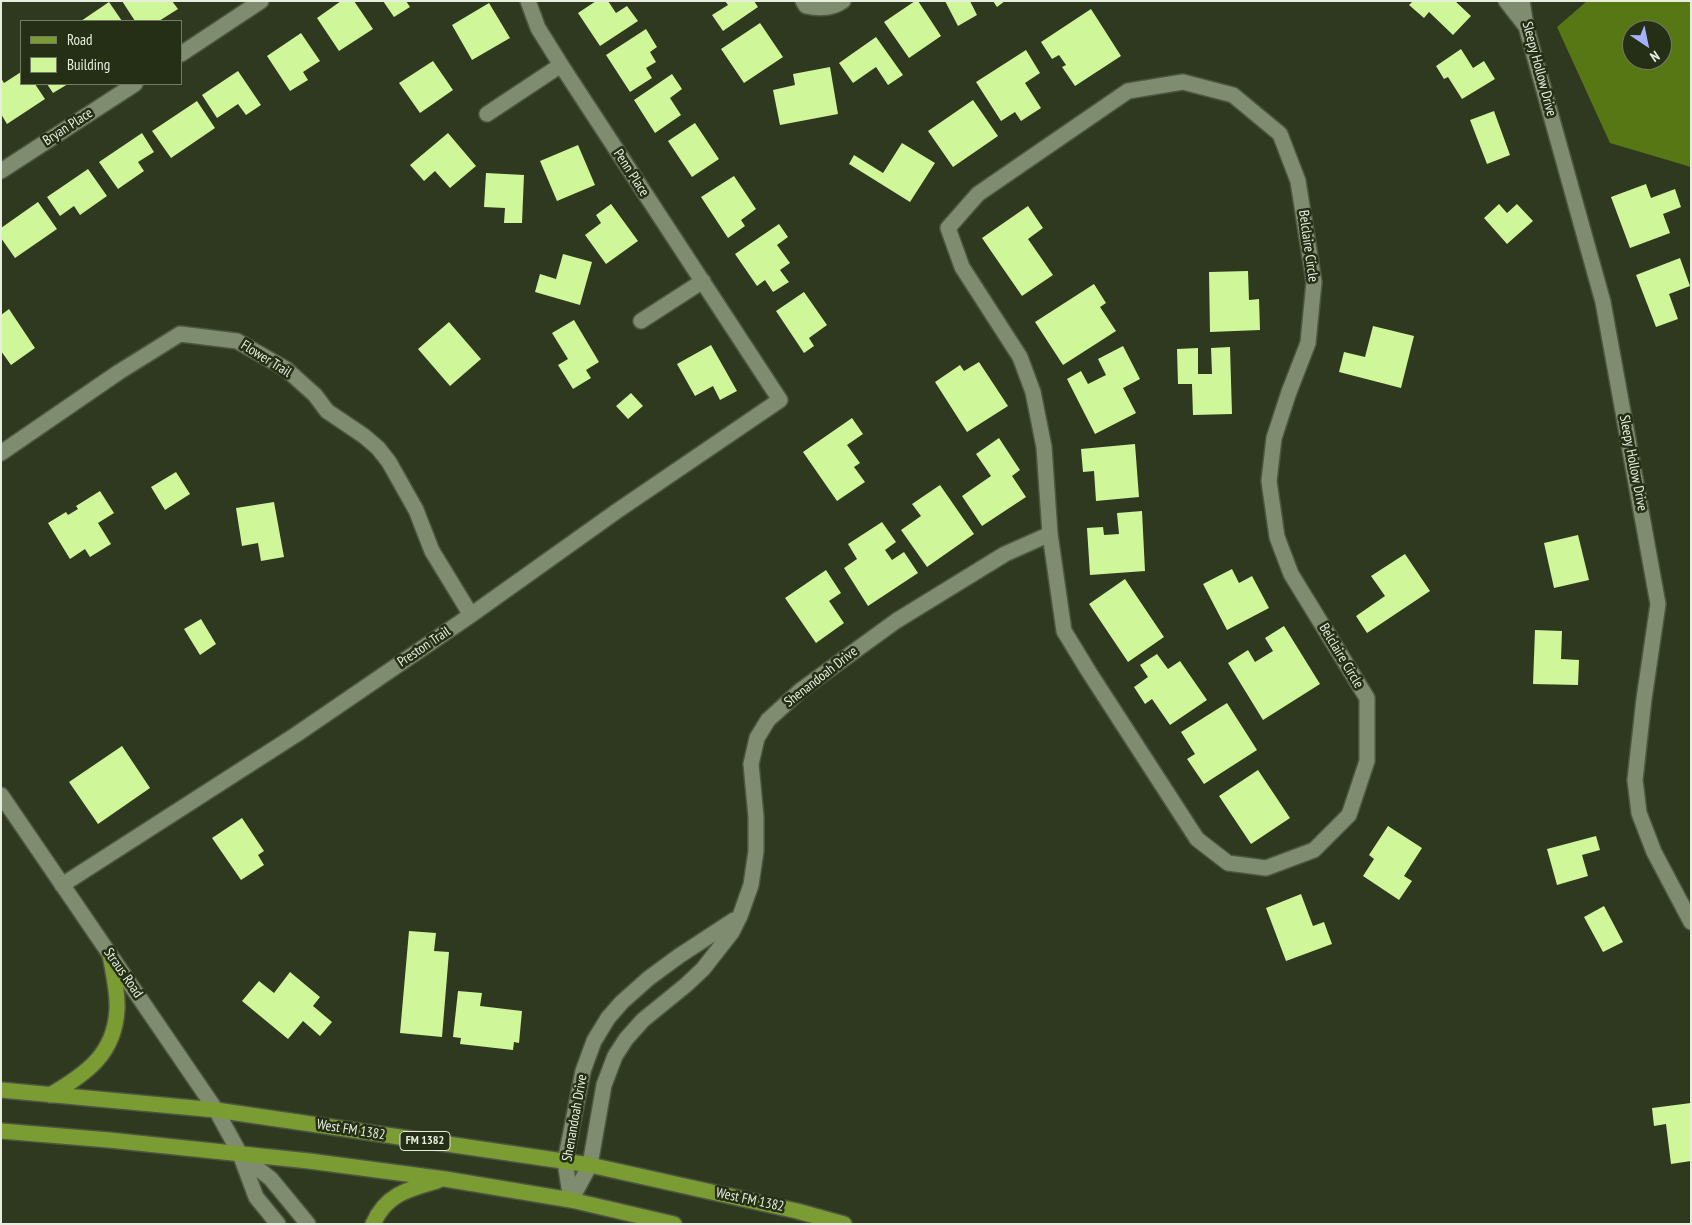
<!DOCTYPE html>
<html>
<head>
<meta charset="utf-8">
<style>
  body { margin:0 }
  #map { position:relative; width:1692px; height:1225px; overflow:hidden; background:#2f3920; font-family:"PT Sans Narrow",sans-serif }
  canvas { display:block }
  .frame { position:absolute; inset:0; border:2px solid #e7eede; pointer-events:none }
  .legend { position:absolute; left:20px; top:20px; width:162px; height:65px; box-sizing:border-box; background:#252f16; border:1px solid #737b66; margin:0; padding:6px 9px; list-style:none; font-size:15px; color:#e7eede }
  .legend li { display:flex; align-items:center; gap:10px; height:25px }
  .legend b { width:25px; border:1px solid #737b66 }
  .north { position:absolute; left:1622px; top:20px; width:50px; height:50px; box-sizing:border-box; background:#252f16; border:1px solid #737b66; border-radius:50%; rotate:146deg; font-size:14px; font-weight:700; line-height:20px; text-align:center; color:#e7eede }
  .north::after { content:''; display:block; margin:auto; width:18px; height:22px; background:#a6b1fc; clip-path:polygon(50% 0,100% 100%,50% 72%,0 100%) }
</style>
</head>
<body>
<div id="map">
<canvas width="1692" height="1225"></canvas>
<div class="frame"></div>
<ul class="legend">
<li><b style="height:6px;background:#7b9c32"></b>Road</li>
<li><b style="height:14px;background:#cff699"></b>Building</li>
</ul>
<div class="north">N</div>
</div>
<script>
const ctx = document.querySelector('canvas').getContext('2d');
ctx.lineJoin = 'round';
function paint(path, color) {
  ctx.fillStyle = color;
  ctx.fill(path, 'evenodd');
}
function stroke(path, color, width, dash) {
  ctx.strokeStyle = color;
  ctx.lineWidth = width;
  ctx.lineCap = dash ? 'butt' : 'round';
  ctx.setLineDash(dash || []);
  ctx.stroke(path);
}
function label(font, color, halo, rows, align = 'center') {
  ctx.font = font + ' "PT Sans Narrow",sans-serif';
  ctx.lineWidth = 5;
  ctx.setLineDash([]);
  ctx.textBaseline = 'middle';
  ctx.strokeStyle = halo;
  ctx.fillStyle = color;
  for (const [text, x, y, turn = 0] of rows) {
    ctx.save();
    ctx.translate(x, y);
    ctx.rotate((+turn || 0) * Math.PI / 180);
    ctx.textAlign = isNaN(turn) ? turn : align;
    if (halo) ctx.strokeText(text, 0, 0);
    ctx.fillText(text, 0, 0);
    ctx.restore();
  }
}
paint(new Path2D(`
  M 1587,1 L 1691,1 L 1691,167 L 1610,143 L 1557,27 ZM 1632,30 L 1662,30 L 1662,60 L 1632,60 Z`), '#567714');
paint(new Path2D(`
  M 122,1 L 172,1 L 178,9 L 159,21 L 135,21 Z
  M 341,1 L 354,1 L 373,29 L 339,51 L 317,18 Z
  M 383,1 L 406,1 L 410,7 L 394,17 Z
  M 596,1 L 608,1 L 616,13 L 627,6 L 638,21 L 600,46 L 578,13 Z
  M 725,1 L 754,1 L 758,7 L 723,31 L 712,15 L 728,5 Z
  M 915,1 L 918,1 L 941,36 L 909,58 L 884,22 Z
  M 945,1 L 970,1 L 977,15 L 958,26 Z
  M 993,1 L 1005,1 L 997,7 Z
  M 1413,1 L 1455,1 L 1471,16 L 1453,35 L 1429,12 L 1424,18 L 1409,5 Z
  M 109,2 L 122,21 L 81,21 Z
  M 489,3 L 510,38 L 472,60 L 452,25 Z
  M 1091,9 L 1121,56 L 1075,86 L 1062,67 L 1066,65 L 1059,55 L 1052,59 L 1041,42 Z
  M 760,23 L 783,57 L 744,83 L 721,49 Z
  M 646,29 L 657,47 L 650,52 L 656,62 L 646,68 L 652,78 L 630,92 L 606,55 Z
  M 301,33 L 320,61 L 303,72 L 308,80 L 290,91 L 267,56 Z
  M 876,37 L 903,75 L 888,85 L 876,67 L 853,83 L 839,63 Z
  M 1461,49 L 1473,68 L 1484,61 L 1495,79 L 1462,99 L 1448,77 L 1444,79 L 1436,66 Z
  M 1026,50 L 1040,73 L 1025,83 L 1041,108 L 1021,121 L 1015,112 L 1001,121 L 976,82 Z
  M 433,61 L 453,90 L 420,113 L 399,83 Z
  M 830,67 L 838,114 L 780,125 L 773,90 L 795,85 L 793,74 Z
  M 238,71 L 261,105 L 246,115 L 238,104 L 217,118 L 202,95 Z
  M 21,72 L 21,84 L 35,84 L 45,99 L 7,124 L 1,114 L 1,78 L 4,83 Z
  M 672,74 L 682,89 L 670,98 L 681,115 L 655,133 L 634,100 Z
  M 47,84 L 68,84 L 53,93 Z
  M 973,100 L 998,136 L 953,167 L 928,131 Z
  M 197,101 L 215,128 L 171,158 L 152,131 Z
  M 1494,111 L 1510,155 L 1487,164 L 1470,120 Z
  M 695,123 L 719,159 L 692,177 L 668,141 Z
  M 142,133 L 154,152 L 138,162 L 144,171 L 118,189 L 99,162 Z
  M 448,133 L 476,166 L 450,188 L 435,171 L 424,181 L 410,165 Z
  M 902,143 L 935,163 L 910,202 L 849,164 L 854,155 L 883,173 Z
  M 578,145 L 595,185 L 557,201 L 540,161 Z
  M 88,169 L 107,196 L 80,215 L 74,206 L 60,216 L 47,197 Z
  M 486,173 L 524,175 L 522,223 L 504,223 L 505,208 L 484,207 Z
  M 734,176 L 756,209 L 741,220 L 745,226 L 728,238 L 701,197 Z
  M 1646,184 L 1651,198 L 1675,189 L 1681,207 L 1663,214 L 1670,233 L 1630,248 L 1611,197 Z
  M 38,202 L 57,229 L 15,258 L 1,238 L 1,228 Z
  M 611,204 L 638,241 L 606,264 L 585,235 L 601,223 L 596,215 Z
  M 1499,204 L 1507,213 L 1517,204 L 1533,221 L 1507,244 L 1484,218 Z
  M 1028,206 L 1043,228 L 1028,239 L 1053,275 L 1022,296 L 982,238 Z
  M 779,224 L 788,237 L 777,245 L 790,263 L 780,270 L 789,282 L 773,292 L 765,280 L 757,286 L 735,254 Z
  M 563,254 L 592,262 L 580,305 L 535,292 L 540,274 L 556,279 Z
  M 1680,258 L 1690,286 L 1669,294 L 1678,319 L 1656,327 L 1636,275 Z
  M 1248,271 L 1249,300 L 1259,299 L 1260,330 L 1210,332 L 1209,272 Z
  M 1094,284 L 1106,303 L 1100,307 L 1116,331 L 1063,365 L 1035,322 Z
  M 804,292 L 827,325 L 809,338 L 814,346 L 804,353 L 776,311 Z
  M 9,309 L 35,348 L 11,365 L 1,351 L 1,315 Z
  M 574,320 L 599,362 L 586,370 L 591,378 L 573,389 L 558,365 L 568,359 L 552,333 Z
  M 449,322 L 481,359 L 450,386 L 418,349 Z
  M 1373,326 L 1414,336 L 1401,388 L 1339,372 L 1344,352 L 1365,357 Z
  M 711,345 L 737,391 L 720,400 L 713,386 L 695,396 L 677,364 Z
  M 1123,346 L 1140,379 L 1123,388 L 1136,413 L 1095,434 L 1067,379 L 1081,371 L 1088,384 L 1106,375 L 1098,359 Z
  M 1230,347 L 1232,414 L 1193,415 L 1192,384 L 1178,384 L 1177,349 L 1198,348 L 1198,374 L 1212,374 L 1211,348 Z
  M 979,362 L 1008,406 L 967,432 L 935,382 L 960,365 L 964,371 Z
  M 631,393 L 643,406 L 628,419 L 616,406 Z
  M 852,418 L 863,434 L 847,445 L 860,463 L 854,467 L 865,482 L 837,501 L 803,452 Z
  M 999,438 L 1020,470 L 1012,476 L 1026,497 L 982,526 L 962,496 L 991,476 L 976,454 Z
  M 1135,444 L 1139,497 L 1096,501 L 1094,471 L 1083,472 L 1081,449 Z
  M 176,472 L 190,494 L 165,510 L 151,487 Z
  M 940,485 L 974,534 L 927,567 L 901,530 L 921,516 L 912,504 Z
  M 100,491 L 114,513 L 98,523 L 111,544 L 90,557 L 85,549 L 70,559 L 48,523 L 66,512 L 68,515 L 78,509 L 76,506 Z
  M 274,502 L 284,557 L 261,561 L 258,543 L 242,546 L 236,508 Z
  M 1142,511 L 1145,571 L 1090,575 L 1087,528 L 1103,527 L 1104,535 L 1119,534 L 1117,513 Z
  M 882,522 L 896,542 L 885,550 L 892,560 L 904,552 L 918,573 L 868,606 L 844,568 L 857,559 L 848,544 Z
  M 1578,535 L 1589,580 L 1554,588 L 1544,543 Z
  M 1405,554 L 1430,591 L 1367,633 L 1356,616 L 1385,596 L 1371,576 Z
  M 1232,569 L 1239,583 L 1252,576 L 1269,608 L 1227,630 L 1203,584 Z
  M 826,570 L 841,593 L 829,601 L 844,623 L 816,643 L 785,598 Z
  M 1125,579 L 1164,637 L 1128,662 L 1089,604 Z
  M 201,619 L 216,644 L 200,655 L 184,629 Z
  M 1284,626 L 1320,684 L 1263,720 L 1228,663 L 1248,650 L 1255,662 L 1273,651 L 1265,638 Z
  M 1535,630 L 1562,631 L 1561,659 L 1579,660 L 1578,685 L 1533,684 Z
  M 1157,654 L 1168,669 L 1180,661 L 1207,700 L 1170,725 L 1152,699 L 1145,704 L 1134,687 L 1148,677 L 1140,665 Z
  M 1227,703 L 1257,750 L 1204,784 L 1187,759 L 1195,754 L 1181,732 Z
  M 122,746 L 150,788 L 98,824 L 69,782 Z
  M 1258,770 L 1290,818 L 1251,844 L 1219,796 Z
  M 242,818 L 264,851 L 258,855 L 264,865 L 241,880 L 212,838 Z
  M 1388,826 L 1422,848 L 1404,876 L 1412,881 L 1399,900 L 1363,876 L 1374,859 L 1369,855 Z
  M 1596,836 L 1600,850 L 1582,855 L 1588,876 L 1557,885 L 1547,849 Z
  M 1301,894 L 1313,926 L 1324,922 L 1332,944 L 1286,961 L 1266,908 Z
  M 1604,906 L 1623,942 L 1603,952 L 1584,917 Z
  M 409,931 L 436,933 L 434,951 L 449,952 L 442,1037 L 400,1033 Z
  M 290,972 L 320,997 L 313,1006 L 332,1022 L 320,1036 L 303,1021 L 288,1039 L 242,1001 L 259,981 L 274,993 Z
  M 458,991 L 482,993 L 480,1006 L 522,1011 L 519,1043 L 514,1042 L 513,1050 L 460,1044 L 461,1038 L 453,1037 Z
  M 1691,1103 L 1691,1161 L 1671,1164 L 1666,1124 L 1654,1126 L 1652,1108 Z`), '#cff699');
const minor = new Path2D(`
  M 803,1 L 806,6 C 819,9 832,9 843,1
  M 1506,1 L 1524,24
  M 1522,1 L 1526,26 L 1603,302 L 1658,604 L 1644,699 L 1635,780 L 1639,813 L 1654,852 L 1691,922
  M 181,54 L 261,1
  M 1183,82 L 1233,95 L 1280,134 L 1298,181 L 1314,282 L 1308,343 L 1289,392 L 1274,438 L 1269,481 L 1277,537 L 1291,574 L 1367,698 L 1367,761 L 1349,815 L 1314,850 L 1266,868 L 1228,863 L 1197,839 L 1089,672 L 1064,631 L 1050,534 L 1044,447 L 1033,392 L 1020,357 L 962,267 L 948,228 L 978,194 L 1128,91 Z
  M 487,114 L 561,65
  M 1,171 L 135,84
  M 641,321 L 703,281
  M 1,453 L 119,372 L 180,334 L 237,341 L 286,369 L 315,395 L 327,411 L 364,436 L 378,448 L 389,462 L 416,510 L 432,551 L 471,615
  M 62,885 L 297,734 L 471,615 L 617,511 L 780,400 L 561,65 L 538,28 L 528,1
  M 571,1200 L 590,1165 L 604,1085 L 615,1056 L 626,1039 L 643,1020 L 686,985 L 703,969 L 732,932 L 740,916 L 751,885 L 756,851 L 756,817 L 751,764 L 757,738 L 768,720 L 801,690 L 896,621 L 1005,554 L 1050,534
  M 571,1200 L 565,1162 L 583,1071 L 594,1041 L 608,1018 L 622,1002 L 649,978 L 679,956 L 734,920`);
const tertiary = new Path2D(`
  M 1,795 L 216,1110 L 240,1154 L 256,1197 L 278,1224
  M 241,1155 L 271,1179 L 308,1224`);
const primary = new Path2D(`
  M 1,1090 L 216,1110 L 590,1165 L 797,1211 L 844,1224
  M 50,1095 C 86,1074 115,1054 117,1009 C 118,992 113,972 110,955
  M 1,1131 L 109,1140 L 309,1161 L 445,1179 L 571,1200 L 674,1224
  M 373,1224 C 386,1194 409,1189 437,1181`);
stroke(minor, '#4d5640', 18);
stroke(tertiary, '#4d5640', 18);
stroke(primary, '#4d5640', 18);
stroke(minor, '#7f8c6f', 15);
stroke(tertiary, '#7f8c6f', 15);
stroke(primary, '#7b9c32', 15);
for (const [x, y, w] of [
  [425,1141,50]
]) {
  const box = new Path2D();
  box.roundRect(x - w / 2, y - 9.5, w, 19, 4);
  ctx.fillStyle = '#252f16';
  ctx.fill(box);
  stroke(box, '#e7eede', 1);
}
label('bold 12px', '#e7eede', null, [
  ["FM 1382",425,1141]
]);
label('14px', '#e7eede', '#252f16', [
  ["Sleepy Hollow Drive",1539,69,75],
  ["Bryan Place",68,127,-33],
  ["Penn Place",631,173,57],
  ["Belclaire Circle",1308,246,82],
  ["Flower Trail",266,359,32],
  ["Sleepy Hollow Drive",1633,463,79],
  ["Preston Trail",424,647,-34],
  ["Belclaire Circle",1341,656,59],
  ["Shenandoah Drive",821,677,-38],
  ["Straus Road",123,973,55],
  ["Shenandoah Drive",575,1118,-80],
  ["West FM 1382",351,1130,9],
  ["West FM 1382",750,1200,12]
]);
</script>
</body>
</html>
